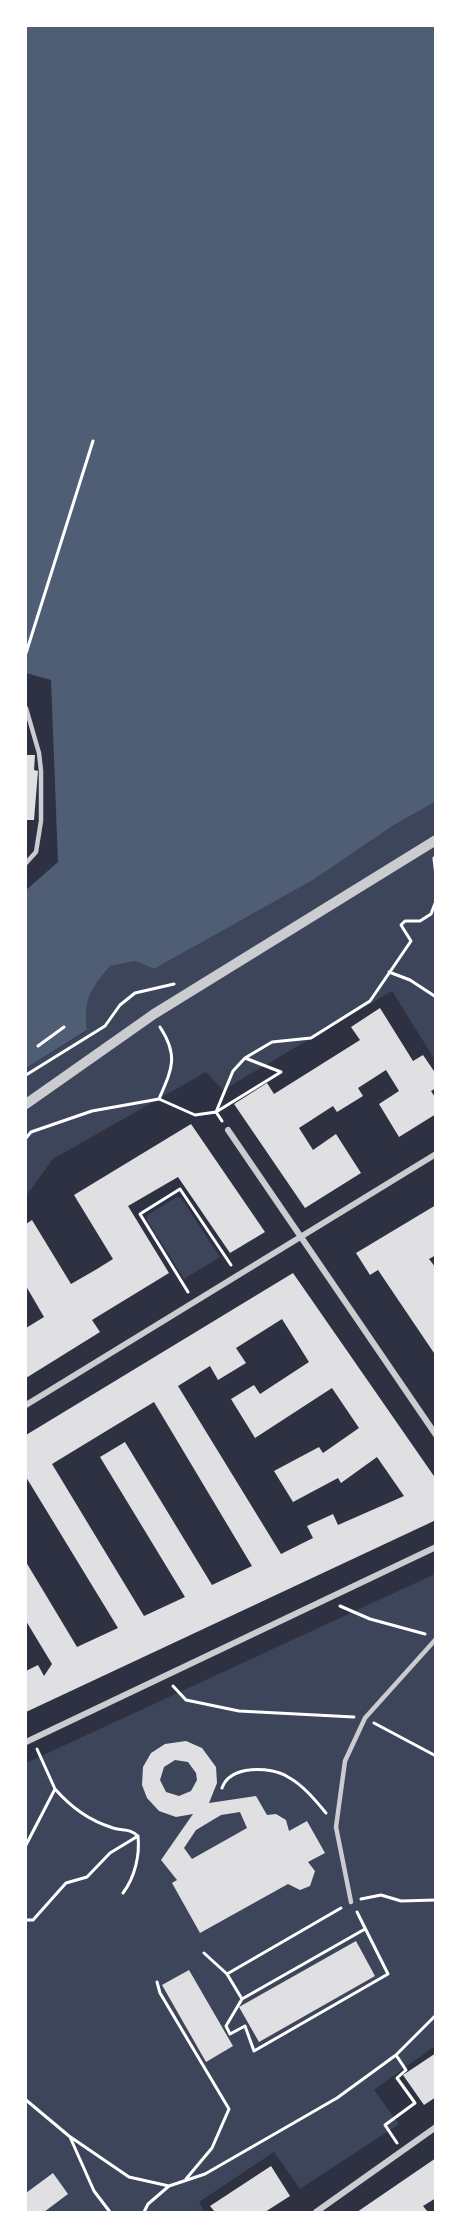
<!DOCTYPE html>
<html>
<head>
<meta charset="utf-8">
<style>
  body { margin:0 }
  #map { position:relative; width:461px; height:2238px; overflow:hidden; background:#2d3142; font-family:"Work Sans",sans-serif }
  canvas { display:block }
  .frame { position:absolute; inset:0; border:27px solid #fff; pointer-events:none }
</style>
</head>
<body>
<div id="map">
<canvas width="461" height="2238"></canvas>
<div class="frame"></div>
</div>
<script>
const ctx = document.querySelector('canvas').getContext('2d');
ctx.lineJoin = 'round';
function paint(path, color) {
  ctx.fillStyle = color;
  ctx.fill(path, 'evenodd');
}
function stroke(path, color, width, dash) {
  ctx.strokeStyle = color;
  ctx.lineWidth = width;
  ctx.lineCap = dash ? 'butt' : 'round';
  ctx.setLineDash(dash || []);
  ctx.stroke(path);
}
paint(new Path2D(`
  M 435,802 L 435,1060 L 392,991 L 223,1090 L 206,1072 L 53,1159 L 26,1196 L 26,1068 L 87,1031 C 83,999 91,989 110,966 L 135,961 L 154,969 L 313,880 L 394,825 Z
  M 177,1197 L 181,1198 L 220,1257 L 184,1279 L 147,1220 L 147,1215 Z
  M 435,1574 L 435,2046 L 374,2090 L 399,2124 L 300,2189 L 274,2152 L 199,2202 L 205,2212 L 26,2212 L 26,1763 Z`), '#3c4559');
paint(new Path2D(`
  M 26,26 L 435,26 L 435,802 L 394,825 L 313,880 L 154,969 L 135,961 L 110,966 C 91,989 83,999 87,1030 L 26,1068 L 26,890 L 58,862 L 51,680 L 26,673 Z`), '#4f5d75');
paint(new Path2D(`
  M 26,755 L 35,755 L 34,770 L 38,771 L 34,820 L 26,820 Z
  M 380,1008 L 413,1061 L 423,1055 L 436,1074 L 436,1088 L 431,1091 L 436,1099 L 436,1114 L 399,1137 L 379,1104 L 399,1091 L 386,1070 L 358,1088 L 363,1096 L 337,1112 L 333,1106 L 299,1128 L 313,1150 L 336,1134 L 361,1173 L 305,1208 L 234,1104 L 267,1083 L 274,1094 L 360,1040 L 351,1027 Z
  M 191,1124 L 265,1232 L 230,1253 L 178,1177 L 128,1206 L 169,1273 L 92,1320 L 100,1332 L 26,1378 L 26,1328 L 44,1317 L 26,1286 L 26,1224 L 32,1220 L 71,1284 L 97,1269 L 113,1259 L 74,1195 Z
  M 436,1205 L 436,1255 L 429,1259 L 436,1268 L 436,1356 L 378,1270 L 370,1275 L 356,1253 Z
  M 293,1273 L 436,1479 L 436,1520 L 26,1712 L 26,1671 L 38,1665 L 44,1676 L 52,1664 L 26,1621 L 26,1562 L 77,1647 L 118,1628 L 26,1477 L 26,1435 ZM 282,1319 L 309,1362 L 260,1394 L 254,1385 L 231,1399 L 255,1438 L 332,1388 L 359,1428 L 323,1453 L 319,1447 L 274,1471 L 293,1502 L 338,1478 L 341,1483 L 377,1457 L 404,1496 L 338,1525 L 333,1514 L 307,1526 L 313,1538 L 281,1554 L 178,1386 L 210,1366 L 218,1380 L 246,1363 L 236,1348 ZM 154,1402 L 252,1566 L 212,1585 L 125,1442 L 100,1457 L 185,1597 L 144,1616 L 52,1464 Z
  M 186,1741 L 202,1748 L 216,1767 L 217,1783 L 209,1803 L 256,1796 L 267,1815 L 276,1814 L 286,1820 L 289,1831 L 307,1821 L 325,1853 L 308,1862 L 315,1871 L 310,1886 L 300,1890 L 288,1884 L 200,1933 L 172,1883 L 177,1880 L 161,1860 L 193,1814 L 176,1817 L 159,1811 L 147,1798 L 142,1785 L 143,1767 L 151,1753 L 165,1744 ZM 175,1760 L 188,1762 L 196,1773 L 197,1780 L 191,1791 L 179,1796 L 166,1792 L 160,1780 L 164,1767 ZM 240,1812 L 247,1828 L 192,1859 L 184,1848 L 196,1830 L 221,1815 Z
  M 356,1941 L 375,1976 L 259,2042 L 239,2007 Z
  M 189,1970 L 233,2046 L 206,2062 L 162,1985 Z
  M 436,2053 L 436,2097 L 424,2105 L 403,2075 Z
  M 436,2158 L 436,2198 L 423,2206 L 428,2212 L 357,2212 Z
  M 271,2166 L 290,2196 L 265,2212 L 215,2212 L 210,2206 Z
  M 53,2173 L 68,2194 L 44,2212 L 26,2212 L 26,2193 Z`), '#e0e0e3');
stroke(new Path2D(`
  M 26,653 L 93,441
  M 434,858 L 436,876
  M 389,972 L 410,980 L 436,997
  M 160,1027 C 179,1056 172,1069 159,1099 L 195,1115 L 216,1112 L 233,1071 L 245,1058
  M 38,1046 L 64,1027
  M 26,1075 L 105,1026 L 120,1005 L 135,993 L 174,984
  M 222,1121 L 216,1112 L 281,1072 L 245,1058 L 272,1042 L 311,1038 L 370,1001 L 411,941 L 401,925 L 405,921 L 420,921 L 431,914 L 436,901
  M 26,1138 L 31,1132 L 92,1111 L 159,1099
  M 188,1292 L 140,1214 L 180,1189 L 231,1265
  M 340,1606 L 370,1619 L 425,1634
  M 173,1686 L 186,1700 L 239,1711 L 354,1717
  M 374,1723 L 436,1756
  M 222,1788 C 230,1765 270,1766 288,1777 C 303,1785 316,1801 326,1813
  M 55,1789 C 71,1807 88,1820 113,1828 C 124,1831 129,1828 138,1836
  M 26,1845 L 55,1789 L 37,1749
  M 361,1899 L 381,1895 L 401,1901 L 436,1900
  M 357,1912 L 388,1974 L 254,2051 L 245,2026 L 230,2034 L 226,2026 L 242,1999 L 365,1929
  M 26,1920 L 33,1920 L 66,1883 L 87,1877 L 110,1853 L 138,1836 C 140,1855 135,1877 123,1893
  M 204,1953 L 227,1974 L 341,1908
  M 227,1974 L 242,1999
  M 157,1982 L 160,1993 L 229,2109 L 212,2148 L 186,2179
  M 396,2055 L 406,2070 L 397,2078 L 415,2103 L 385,2125 L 397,2143
  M 26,2100 L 69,2136 L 129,2177 L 169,2186 L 205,2174 L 337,2098 L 396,2055 L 436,2015
  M 70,2137 L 94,2191 L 110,2212
  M 144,2212 L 148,2204 L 169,2186`), '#fff', 3);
stroke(new Path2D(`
  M 26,708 L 39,753 L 41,771 L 41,821 L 36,852 L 26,863
  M 351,1902 L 336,1827 L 345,1761 L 365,1718 L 436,1639`), '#caccd0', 4.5);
stroke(new Path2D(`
  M 228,1130 L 436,1435
  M 26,1405 L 436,1154
  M 26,1742 L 436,1547
  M 316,2212 L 436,2127`), '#caccd0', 6);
stroke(new Path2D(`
  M 26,1104 L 154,1014 L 436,840`), '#caccd0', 10);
</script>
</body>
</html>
